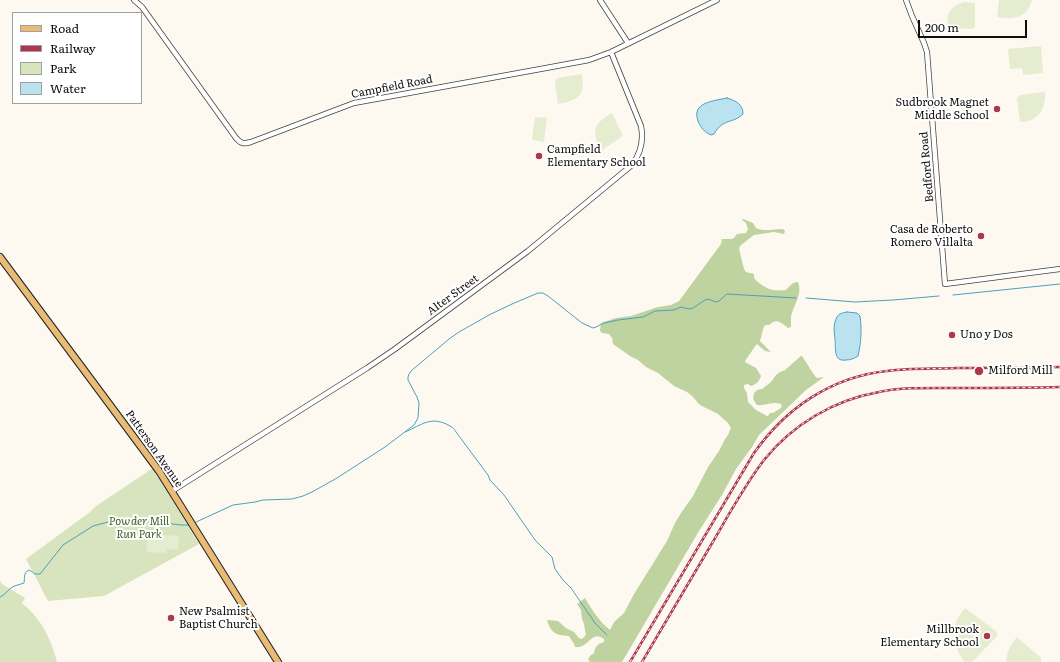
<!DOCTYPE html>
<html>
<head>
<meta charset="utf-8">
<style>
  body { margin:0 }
  #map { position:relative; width:1060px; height:662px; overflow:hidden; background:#fdf9f1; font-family:Literata,serif }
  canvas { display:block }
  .legend { position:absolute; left:12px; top:12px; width:130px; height:92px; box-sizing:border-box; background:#fff; border:1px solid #9f9f9f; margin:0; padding:5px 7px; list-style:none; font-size:12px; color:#0e0e0e }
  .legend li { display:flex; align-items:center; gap:8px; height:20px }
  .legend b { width:20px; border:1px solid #9f9f9f }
  .scale { position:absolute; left:918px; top:20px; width:109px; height:18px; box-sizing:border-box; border:2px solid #0e0e0e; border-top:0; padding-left:5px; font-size:12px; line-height:14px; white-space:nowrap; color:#0e0e0e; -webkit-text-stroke:3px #fff; paint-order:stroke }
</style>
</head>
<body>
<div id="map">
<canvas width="1060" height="662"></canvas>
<ul class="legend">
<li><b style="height:5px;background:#e8bc76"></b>Road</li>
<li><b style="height:5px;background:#ad374d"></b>Railway</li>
<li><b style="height:11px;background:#d7e4be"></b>Park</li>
<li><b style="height:11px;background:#bbe3ef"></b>Water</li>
</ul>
<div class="scale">200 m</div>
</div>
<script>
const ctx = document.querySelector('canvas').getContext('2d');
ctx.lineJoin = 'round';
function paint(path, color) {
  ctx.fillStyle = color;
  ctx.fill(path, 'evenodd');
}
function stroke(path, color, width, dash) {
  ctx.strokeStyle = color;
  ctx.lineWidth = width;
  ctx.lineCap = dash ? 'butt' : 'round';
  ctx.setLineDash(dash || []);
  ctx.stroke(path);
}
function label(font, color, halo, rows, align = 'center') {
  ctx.font = font + ' Literata,serif';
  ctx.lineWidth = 4;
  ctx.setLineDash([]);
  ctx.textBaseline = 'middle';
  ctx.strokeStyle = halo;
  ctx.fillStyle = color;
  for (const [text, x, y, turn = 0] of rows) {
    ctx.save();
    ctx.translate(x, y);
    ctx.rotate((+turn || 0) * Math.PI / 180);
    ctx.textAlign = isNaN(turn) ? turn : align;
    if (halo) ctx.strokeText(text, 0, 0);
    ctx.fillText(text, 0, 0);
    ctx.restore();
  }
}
paint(new Path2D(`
  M 153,468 L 199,544 L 104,596 L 48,601 L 26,559 L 90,512 L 96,506 Z
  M 0,581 L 2,584 L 25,598 L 22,603 C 29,609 36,616 41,624 C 48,634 54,650 57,662 L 0,662 Z`), '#d7e4be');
paint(new Path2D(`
  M 743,219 L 753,223 L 756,228 C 765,232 773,229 783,229 L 785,231 L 784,234 L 774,232 L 754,235 L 741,245 L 739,248 L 740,253 L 744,269 L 746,272 L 754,274 L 754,278 C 763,288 772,292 786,290 C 790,286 792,282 798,282 C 803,294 793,306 791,317 C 791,320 791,324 791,327 L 788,328 C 780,322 777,318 769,325 L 765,325 C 762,330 762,335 760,341 L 771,352 L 765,351 L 757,344 L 756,345 L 745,361 L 745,362 L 756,368 L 761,376 C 760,380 756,385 751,386 L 748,384 L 744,385 L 744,388 L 747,393 L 748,402 L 756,410 L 767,416 L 768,416 L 770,413 L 773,413 L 781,408 L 782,406 L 781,404 C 774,401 765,406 757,405 L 753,399 L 754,393 L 757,390 L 762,389 L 771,382 L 776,375 L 780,372 L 785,370 L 801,356 L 802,356 C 805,360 815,377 817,378 C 819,378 822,377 824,377 L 806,390 L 759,435 L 752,447 L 736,469 L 722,495 L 699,531 L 622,662 L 590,662 L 588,659 L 591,655 L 594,653 C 595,646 598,644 604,642 L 604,639 C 591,629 589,649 575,647 C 574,642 571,640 569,636 C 555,635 551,633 547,620 L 558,621 L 566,628 L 574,632 L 579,638 L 582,639 L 586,635 L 585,630 L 584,624 L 582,619 L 581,610 L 577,604 L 585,598 C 592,610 599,621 610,630 L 614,622 L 624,613 L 634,594 L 667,541 L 675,523 L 681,513 L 693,496 L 708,467 L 719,451 L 725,439 L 728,435 L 731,428 L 728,423 L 718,414 L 700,405 L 692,396 L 687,392 L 674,386 L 658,373 L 646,367 L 638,360 L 630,356 L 613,344 L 612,338 L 609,334 L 602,333 L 600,331 L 601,323 L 616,318 L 631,316 L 658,307 L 671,305 L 679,301 L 721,244 L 722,239 L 732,239 L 734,238 L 737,234 L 746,233 L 748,229 L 746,223 L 742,220 Z`), '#bed39f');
paint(new Path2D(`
  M 999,0 L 1032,0 C 1027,18 1014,20 997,17 Z
  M 964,2 L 975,3 L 975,27 L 972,29 L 948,28 C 946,13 950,7 964,2 Z
  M 1041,46 L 1043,73 L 1023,75 L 1022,68 L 1010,69 L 1008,49 Z
  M 582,74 C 585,96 579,100 558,104 L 555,82 L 557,78 Z
  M 1045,92 C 1046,109 1038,122 1020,122 L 1017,98 L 1020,95 Z
  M 612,113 L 622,134 L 620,138 L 602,150 C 590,132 594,123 612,113 Z
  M 535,117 L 547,118 L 544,142 L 532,140 Z
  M 148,534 L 179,536 L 178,550 L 167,549 L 166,553 L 146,552 Z
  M 965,608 L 997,632 L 997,636 L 972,662 L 965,662 C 956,652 951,635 956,622 C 958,617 962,612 965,608 Z
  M 1017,637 L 1041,658 L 1041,662 L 1006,662 C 1007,652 1010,645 1017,637 Z`), '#e6eccf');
const water = new Path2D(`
  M 727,98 C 736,101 743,104 743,114 C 733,124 723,118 714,134 L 711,135 C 704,132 701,128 698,121 C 691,102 714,101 727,98 Z
  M 847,312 L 857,313 L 860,316 C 862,330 861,343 858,356 C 855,358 851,360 846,360 C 833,362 836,348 835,339 C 834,332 833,324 837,317 C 839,313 843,313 847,312 Z`);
paint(water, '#bbe3ef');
stroke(water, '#4ba0bd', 1);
stroke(new Path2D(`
  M 953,295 L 1060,284
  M 806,298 L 855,302 L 893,300 L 939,296
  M 405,432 C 422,425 431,415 450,426 C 453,428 454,428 456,432 L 488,475 L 490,480 L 504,495 L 535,540 L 552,557 L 555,569 L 563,580 L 571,588 L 595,623 L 607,635
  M 194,523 L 233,505 L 255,502 L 263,500 L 292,499 L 303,496 L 312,492 L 337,478 L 385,447 L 414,425 L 418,418 L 419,403 L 417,397 L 408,380 L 408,377 L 409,374 L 411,371 L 449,339 L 459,332 L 489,315 L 512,304 L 538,293 L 543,293 L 548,296 L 582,323 L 593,328 L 596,327 L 604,323 L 618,320 L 643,317 L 655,311 L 674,310 L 681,307 L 689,309 L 693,308 L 705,300 L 708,299 L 716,302 L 719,301 L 727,294 L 796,298
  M 0,597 C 5,595 7,591 11,588 C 15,585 19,585 24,583 C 25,578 23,573 29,570 L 31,571 L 35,574 L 40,574 L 63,545 L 93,526 L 112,521 L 124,521 L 140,523 L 152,521 L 180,525 L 189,525`), '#4ba0bd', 1);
const minor = new Path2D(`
  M 134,0 L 142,7 L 236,138 C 241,144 244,144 251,142 L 354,103 L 546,68 L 589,60 L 611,52 L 717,0
  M 600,0 L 628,43
  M 906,0 L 912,16 L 924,43 L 927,52 L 945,284 L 1060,269
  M 172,491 L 367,368 L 395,349 L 528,251 L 632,165 C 641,153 644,141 641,126 L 611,52`);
const major = new Path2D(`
  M 0,257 L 159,471 L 278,662`);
stroke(minor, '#414141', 6);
stroke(major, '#1f1f1f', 8);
stroke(minor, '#fff', 4.5);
stroke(major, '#e8bc76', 6);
const rail = new Path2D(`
  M 630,662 L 754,453 C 786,408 831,377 887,371 C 910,368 933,369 957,368 C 991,368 1026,367 1060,367
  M 642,662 C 665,623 688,584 711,545 C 728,516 744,486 764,460 C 793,424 834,400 879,392 C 903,387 929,388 954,388 C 989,388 1025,388 1060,387`);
stroke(rail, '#ad374d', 2.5);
stroke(rail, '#fff', 1, [3]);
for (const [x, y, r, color] of [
  [997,109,4,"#ad374d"],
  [539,156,4,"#ad374d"],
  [981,236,4,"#ad374d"],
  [952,335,4,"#ad374d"],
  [979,371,5,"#ad374d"],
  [171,618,4,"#ad374d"],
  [987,636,4,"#ad374d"]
]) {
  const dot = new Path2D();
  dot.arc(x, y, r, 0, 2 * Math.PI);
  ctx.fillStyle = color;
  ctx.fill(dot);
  stroke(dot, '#fff', 1.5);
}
label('11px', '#0e0e0e', '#fff', [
  ["Campfield Road",392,87,-11],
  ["Bedford Road",927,167,-95],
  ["Alter Street",453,295,-36],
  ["Patterson Avenue",154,449,55]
]);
label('11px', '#0e0e0e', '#fff', [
  ["Sudbrook Magnet",989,103,"right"],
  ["Middle School",989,116,"right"],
  ["Campfield",547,150],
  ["Elementary School",547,163],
  ["Casa de Roberto",973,230,"right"],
  ["Romero Villalta",973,243,"right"],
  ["Uno y Dos",960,335],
  ["Milford Mill",988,371],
  ["New Psalmist",179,612],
  ["Baptist Church",179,625],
  ["Millbrook",979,630,"right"],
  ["Elementary School",979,643,"right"]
], 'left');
label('italic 11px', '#3a5e26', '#fff', [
  ["Powder Mill",139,522],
  ["Run Park",139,535]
]);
</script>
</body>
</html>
